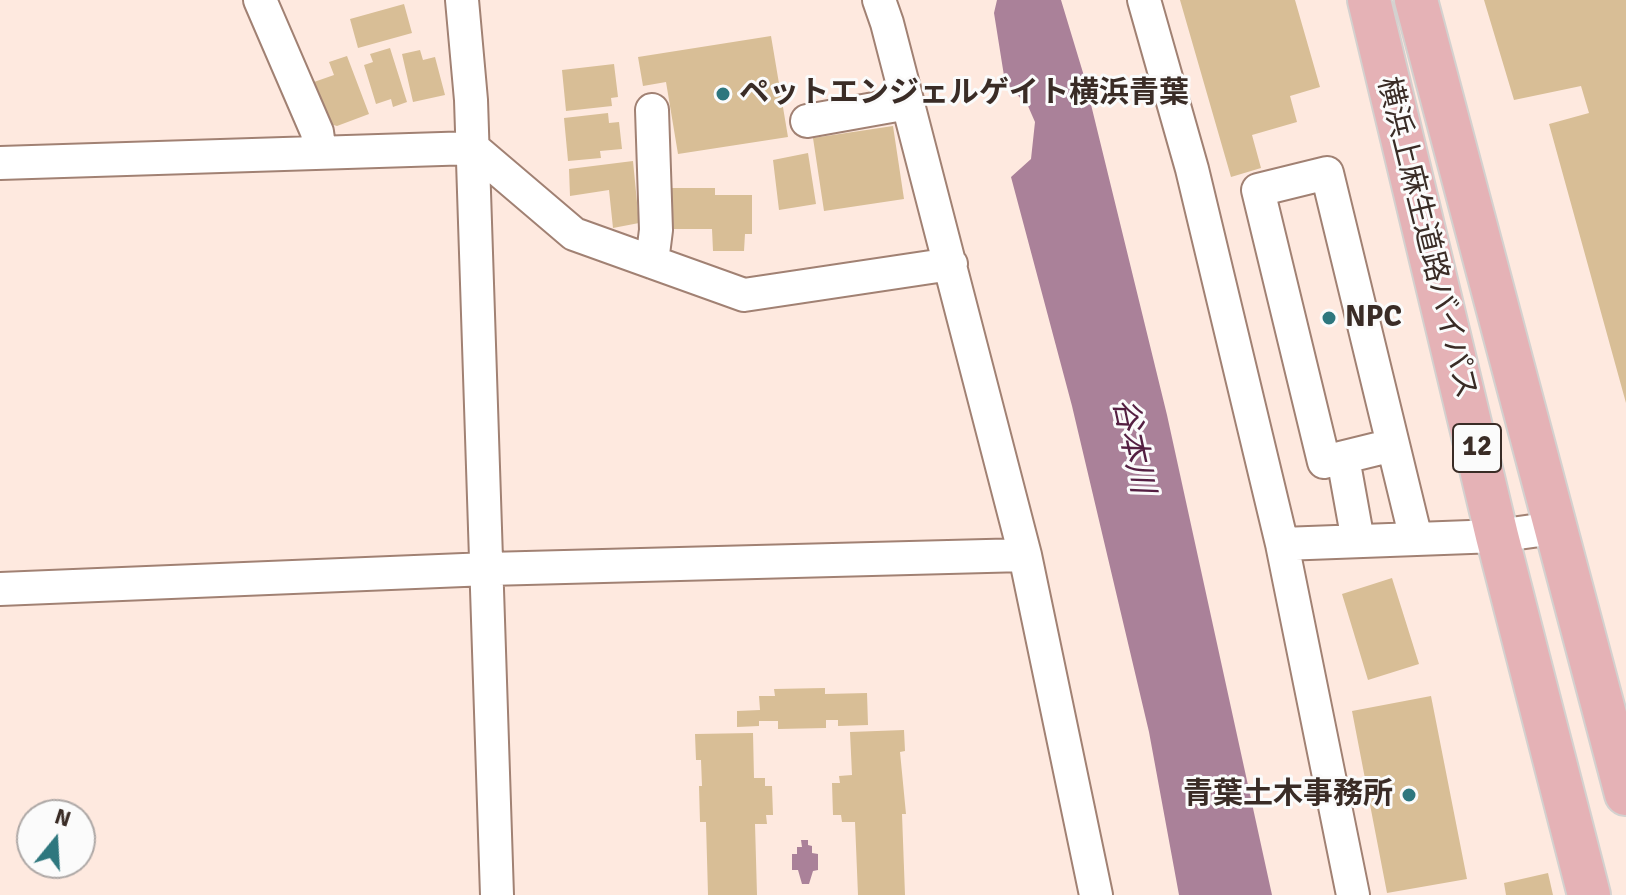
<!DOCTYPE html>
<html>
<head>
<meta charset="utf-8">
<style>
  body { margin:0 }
  #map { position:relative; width:1626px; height:895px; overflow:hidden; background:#fee9df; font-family:Signika,sans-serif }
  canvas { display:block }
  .north { position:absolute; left:16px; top:799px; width:80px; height:80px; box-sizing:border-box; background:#fbfbfb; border:2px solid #aea8a6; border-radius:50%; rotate:18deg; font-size:22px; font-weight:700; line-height:32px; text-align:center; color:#3a2c26 }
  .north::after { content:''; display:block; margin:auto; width:28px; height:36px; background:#2e777e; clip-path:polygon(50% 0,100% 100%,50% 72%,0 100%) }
</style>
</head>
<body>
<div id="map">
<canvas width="1626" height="895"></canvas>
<div class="north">N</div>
</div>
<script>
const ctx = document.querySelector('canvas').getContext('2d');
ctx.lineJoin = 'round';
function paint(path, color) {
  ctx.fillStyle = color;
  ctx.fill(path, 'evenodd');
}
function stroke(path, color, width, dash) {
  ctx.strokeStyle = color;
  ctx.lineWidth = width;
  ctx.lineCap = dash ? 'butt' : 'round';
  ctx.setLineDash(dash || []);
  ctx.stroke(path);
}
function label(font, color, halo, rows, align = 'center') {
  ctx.font = font + ' Signika,"Noto Sans JP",sans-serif';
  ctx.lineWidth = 6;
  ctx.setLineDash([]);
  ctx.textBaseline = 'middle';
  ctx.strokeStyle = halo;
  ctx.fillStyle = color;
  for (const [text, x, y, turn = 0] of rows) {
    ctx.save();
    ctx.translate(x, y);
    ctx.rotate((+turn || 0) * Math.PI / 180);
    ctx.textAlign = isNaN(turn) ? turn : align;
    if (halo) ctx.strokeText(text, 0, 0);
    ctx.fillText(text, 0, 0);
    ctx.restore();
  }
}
paint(new Path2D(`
  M 997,0 L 1061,0 L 1084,76 L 1167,415 L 1272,895 L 1179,895 L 1149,732 L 1072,406 L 1011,177 L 1031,159 L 1035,122 L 1028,106 L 1005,82 L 994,13 Z
  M 801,840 L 808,840 L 808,845 L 812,846 L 812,853 L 818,854 L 818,870 L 813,871 L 809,884 L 802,884 L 798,870 L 792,870 L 792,854 L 797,854 L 797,847 L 802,847 Z`), '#aa8199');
paint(new Path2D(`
  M 1180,0 L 1295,0 L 1320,87 L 1290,96 L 1297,122 L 1252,135 L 1261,168 L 1231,177 Z
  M 1484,0 L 1626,0 L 1626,403 L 1549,124 L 1589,113 L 1581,86 L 1514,100 Z
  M 404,4 L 412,33 L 358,48 L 350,19 Z
  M 771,36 L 788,137 L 678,154 L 666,82 L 643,86 L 638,57 Z
  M 390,48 L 407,102 L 393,107 L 391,99 L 376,104 L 364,65 L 373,62 L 370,54 Z
  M 420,50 L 423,60 L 435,57 L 445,95 L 413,102 L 402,54 Z
  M 347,56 L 369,114 L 337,126 L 330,124 L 314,82 L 334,75 L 329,62 Z
  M 614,64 L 618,97 L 611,98 L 612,106 L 566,111 L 562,70 Z
  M 608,113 L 609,123 L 619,122 L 622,149 L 600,151 L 601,158 L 568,161 L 564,118 Z
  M 893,126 L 904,199 L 824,211 L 813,138 Z
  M 808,153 L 816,204 L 779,210 L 773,160 Z
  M 633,161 L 639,223 L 613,228 L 609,190 L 570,196 L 569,169 Z
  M 668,188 L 715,188 L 715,195 L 752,195 L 752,234 L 745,234 L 744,251 L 713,251 L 712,229 L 668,229 Z
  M 1392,578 L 1419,664 L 1368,680 L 1342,594 Z
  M 825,688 L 825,694 L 867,693 L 868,725 L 838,726 L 838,720 L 826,720 L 826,728 L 778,729 L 778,721 L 759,721 L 759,726 L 737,727 L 737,711 L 760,710 L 759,696 L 775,696 L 774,689 Z
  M 1431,696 L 1467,879 L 1387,893 L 1352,711 Z
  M 904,730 L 905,751 L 900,752 L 906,814 L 902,814 L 905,895 L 858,895 L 855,822 L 842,822 L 841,815 L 833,815 L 832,783 L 840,783 L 839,776 L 852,775 L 850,732 Z
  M 753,733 L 754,778 L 765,778 L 765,786 L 772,786 L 773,815 L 766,815 L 767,824 L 755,824 L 757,895 L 708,895 L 706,822 L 700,822 L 699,786 L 702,786 L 701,760 L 696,760 L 695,734 Z
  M 1548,873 L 1553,895 L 1506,895 L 1504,883 Z`), '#d8be96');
const minor = new Path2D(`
  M 260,0 L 317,132 L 320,153
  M 462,0 L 471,100 L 497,895
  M 879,0 L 887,23 L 1025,555 L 1096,895
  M 1144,0 L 1192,169 L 1282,544 L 1353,895
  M 652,110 L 656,230 L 652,262
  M 807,121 L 908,103
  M 0,163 L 473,148 L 574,234 L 744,295 L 951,264
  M 1393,445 L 1324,462 L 1258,190 L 1327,173 L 1416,539
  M 1343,458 L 1358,541
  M 1282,544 L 1497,536 L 1554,528
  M 0,589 L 488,569 L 1025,555`);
const major = new Path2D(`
  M 1369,0 L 1497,536 L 1589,895
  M 1416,0 L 1626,794`);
stroke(minor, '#a18173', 36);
stroke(major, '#d4d1cf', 46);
stroke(minor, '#fff', 32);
stroke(major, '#e5b2b6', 42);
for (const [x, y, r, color] of [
  [723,94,8,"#2e777e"],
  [1329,318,8,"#2e777e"],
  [1409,795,8,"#2e777e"]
]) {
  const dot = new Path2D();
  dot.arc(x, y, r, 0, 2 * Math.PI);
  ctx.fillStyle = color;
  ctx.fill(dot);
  stroke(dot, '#fbfbfb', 3);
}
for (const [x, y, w] of [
  [1477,448,48]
]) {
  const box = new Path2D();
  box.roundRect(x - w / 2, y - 24, w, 48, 6);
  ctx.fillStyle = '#fbfbfb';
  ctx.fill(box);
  stroke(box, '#3a2c26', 2);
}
label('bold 28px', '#3a2c26', null, [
  ["12",1477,448]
]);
label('bold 30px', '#3a2c26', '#fbfbfb', [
  ["ペットエンジェルゲイト横浜青葉",739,94],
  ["NPC",1345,318],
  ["青葉土木事務所",1393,795,"right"]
], 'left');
label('30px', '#3a2c26', '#fbfbfb', [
  ["横浜上麻生道路バイパス",1426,238,76]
]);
label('italic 32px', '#541f42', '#fbfbfb', [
  ["谷本川",1132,446,78]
]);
</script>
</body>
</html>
